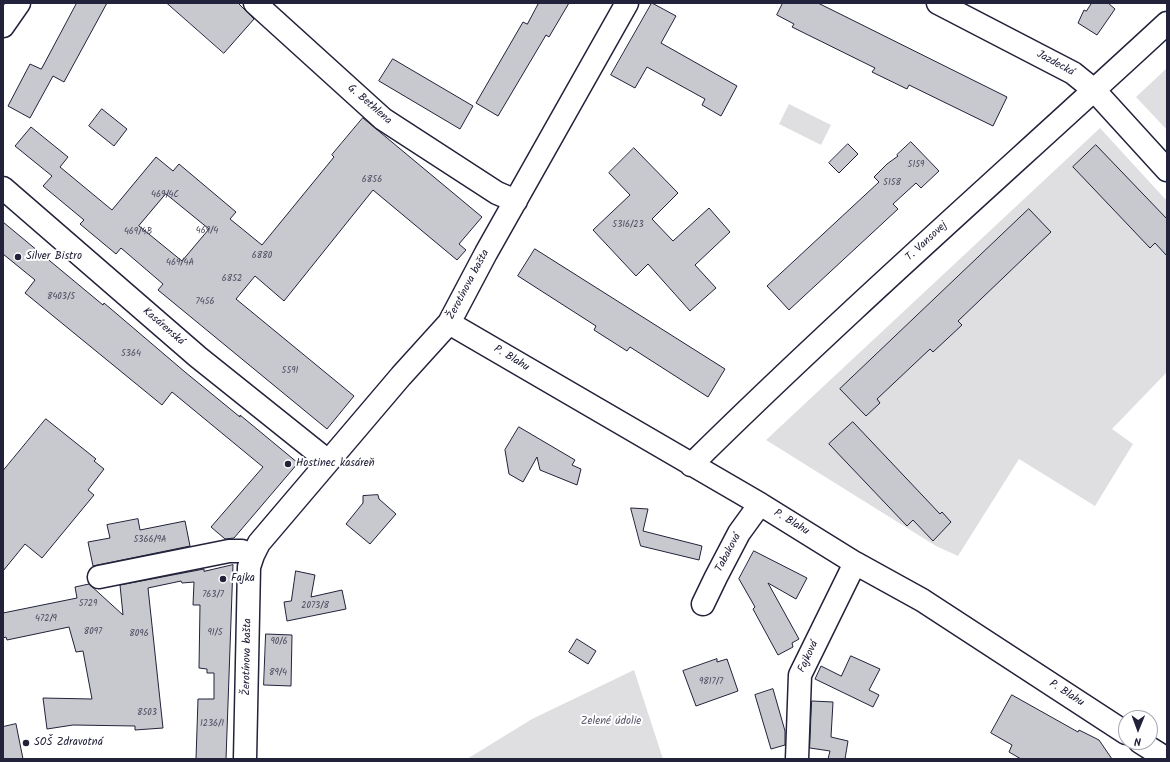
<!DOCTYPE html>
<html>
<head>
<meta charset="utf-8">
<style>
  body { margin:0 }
  #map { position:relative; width:1170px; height:762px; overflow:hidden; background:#fff; font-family:Kalam,sans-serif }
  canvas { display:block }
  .frame { position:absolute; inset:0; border:4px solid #22223b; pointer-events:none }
  .north { position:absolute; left:1118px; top:710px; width:40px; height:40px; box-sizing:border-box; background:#fff; border:1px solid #a7a7b1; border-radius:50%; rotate:181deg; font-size:11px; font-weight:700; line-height:16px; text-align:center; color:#22223b }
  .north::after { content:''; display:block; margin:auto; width:14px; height:18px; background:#22223b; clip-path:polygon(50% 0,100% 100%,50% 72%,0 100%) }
</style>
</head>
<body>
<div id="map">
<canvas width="1170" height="762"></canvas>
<div class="frame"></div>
<div class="north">N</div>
</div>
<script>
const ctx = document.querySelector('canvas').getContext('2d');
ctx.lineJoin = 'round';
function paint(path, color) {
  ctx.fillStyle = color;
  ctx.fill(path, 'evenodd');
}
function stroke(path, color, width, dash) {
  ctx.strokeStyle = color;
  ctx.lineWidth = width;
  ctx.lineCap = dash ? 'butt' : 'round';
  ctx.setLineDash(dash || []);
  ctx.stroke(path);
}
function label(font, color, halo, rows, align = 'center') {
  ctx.font = font + ' Kalam,sans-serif';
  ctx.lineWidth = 4;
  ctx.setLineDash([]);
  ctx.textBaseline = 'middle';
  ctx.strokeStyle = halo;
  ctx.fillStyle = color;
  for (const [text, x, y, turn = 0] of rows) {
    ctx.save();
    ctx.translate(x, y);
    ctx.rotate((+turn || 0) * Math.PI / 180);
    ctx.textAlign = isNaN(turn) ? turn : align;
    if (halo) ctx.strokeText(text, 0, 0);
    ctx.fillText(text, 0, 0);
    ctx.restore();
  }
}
paint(new Path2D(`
  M 1167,68 L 1167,130 L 1136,97 Z
  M 789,104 L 831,125 L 821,145 L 779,124 Z
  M 1100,128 L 1167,201 L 1167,372 L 1112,429 L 1133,444 L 1095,506 L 1019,459 L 958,556 L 936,546 L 766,440 Z
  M 634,670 L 663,759 L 467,759 L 532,719 Z`), '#dfdfe2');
const building = new Path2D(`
  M 77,3 L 107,3 L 64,82 L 53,76 L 30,118 L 8,106 L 30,64 L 41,69 Z
  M 167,3 L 238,3 L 254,19 L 224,53 Z
  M 539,3 L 569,3 L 549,37 L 546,35 L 498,116 L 476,103 L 523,22 L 527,24 Z
  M 652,3 L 676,16 L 661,43 L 737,86 L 721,116 L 702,105 L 705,99 L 647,67 L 635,88 L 611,75 Z
  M 783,3 L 818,3 L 1007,97 L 993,126 L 909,85 L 907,89 L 872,72 L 875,68 L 792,27 L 794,24 L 777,15 Z
  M 1092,3 L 1108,3 L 1115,9 L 1097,35 L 1078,23 L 1084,10 L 1086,11 Z
  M 393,59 L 473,106 L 460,129 L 379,81 Z
  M 102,109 L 127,129 L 114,146 L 89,126 Z
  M 363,118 L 482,217 L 459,244 L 466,250 L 457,260 L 373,190 L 284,301 L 255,276 L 236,299 L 354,396 L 327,429 L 158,290 L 163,284 L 121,248 L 116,254 L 80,224 L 84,220 L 43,186 L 52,176 L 15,146 L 31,127 L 68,157 L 60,167 L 112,210 L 156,157 L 173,171 L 179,164 L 236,212 L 230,219 L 262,245 L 334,157 L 332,155 ZM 166,194 L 209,229 L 182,261 L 139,226 Z
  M 911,142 L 939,171 L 921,188 L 916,183 L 893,204 L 898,209 L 789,310 L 767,286 L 879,182 L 874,177 L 887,164 L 898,156 L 897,155 Z
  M 848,144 L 858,154 L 839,173 L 829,163 Z
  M 1096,145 L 1167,219 L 1167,256 L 1155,243 L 1150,248 L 1073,167 Z
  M 634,148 L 678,193 L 652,219 L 673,241 L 709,208 L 730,232 L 695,265 L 716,288 L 690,311 L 648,264 L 636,276 L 593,230 L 630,195 L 609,173 Z
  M 1029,209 L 1051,232 L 958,321 L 962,325 L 933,352 L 930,349 L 877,399 L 880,403 L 866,416 L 840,389 Z
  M 3,222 L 103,305 L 104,303 L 185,372 L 240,417 L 240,415 L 298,463 L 234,538 L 225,539 L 211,527 L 263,467 L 172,392 L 162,405 L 25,293 L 35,280 L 3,254 Z
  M 535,249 L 725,369 L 708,397 L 630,347 L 627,351 L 594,330 L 596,326 L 518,276 Z
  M 46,419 L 96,459 L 94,461 L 104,469 L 88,490 L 94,495 L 42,558 L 25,544 L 3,571 L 3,471 Z
  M 853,422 L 940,514 L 942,512 L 951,522 L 933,541 L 913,520 L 907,526 L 829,444 Z
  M 519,427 L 575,460 L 572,465 L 581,469 L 577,485 L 540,470 L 537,457 L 523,482 L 509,474 L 505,450 Z
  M 378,495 L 379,499 L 396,514 L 370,544 L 346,524 L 363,503 L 363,496 Z
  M 631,508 L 648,509 L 643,531 L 702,546 L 699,560 L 641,546 Z
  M 138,519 L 140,530 L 185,521 L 190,546 L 93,566 L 88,542 L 110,538 L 107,525 Z
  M 754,551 L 807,578 L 796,599 L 768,583 L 799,639 L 792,643 L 793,647 L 778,655 L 753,609 L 755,607 L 739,579 Z
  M 233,565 L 226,759 L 196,759 L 198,699 L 214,699 L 214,673 L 207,673 L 207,669 L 199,668 L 200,605 L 193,605 L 194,582 L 182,583 L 181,581 L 148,588 L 163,728 L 135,730 L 135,726 L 73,725 L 47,729 L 43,698 L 92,699 L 83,651 L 76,652 L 69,627 L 7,640 L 6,637 L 3,638 L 3,613 L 77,598 L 75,587 L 89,584 L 123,615 L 120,585 L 204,569 L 204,571 Z
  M 296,571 L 315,575 L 311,597 L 342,590 L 346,609 L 287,621 L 284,602 L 291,601 Z
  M 266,634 L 292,635 L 291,686 L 264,685 Z
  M 577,639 L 596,651 L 588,664 L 569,652 Z
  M 851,656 L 880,669 L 869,690 L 879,695 L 873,707 L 815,679 L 821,666 L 841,676 Z
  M 717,659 L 717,662 L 727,659 L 738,691 L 696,706 L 683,671 Z
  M 773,689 L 785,731 L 785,745 L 771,749 L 755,695 Z
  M 1012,695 L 1078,732 L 1079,730 L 1099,740 L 1112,759 L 1021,759 L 1009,752 L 1012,745 L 991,733 Z
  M 812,701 L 833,702 L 831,737 L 848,741 L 845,759 L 828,759 L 830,751 L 810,748 Z
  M 16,724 L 23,759 L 3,759 L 3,727 Z`);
paint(building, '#c8c8cf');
stroke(building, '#22223b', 1);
const minor = new Path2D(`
  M 255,3 L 383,119 L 497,193 L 516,201
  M 938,3 L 1073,73 L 1094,90 L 1167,170
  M 3,26 L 19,3
  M 3,188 L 198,357 L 328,461
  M 449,323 L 760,504 L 855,563 L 922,600 L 1126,733
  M 691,465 C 845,313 1008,170 1167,23
  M 99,577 L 229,551 L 242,551 L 253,555
  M 703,604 L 716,577 L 739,533 L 760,504
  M 1140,742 L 1167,759
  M 245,759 L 249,567 L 253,555 L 259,543 L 401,376 L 449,323 L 486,253 L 627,3
  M 797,759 L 800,675 L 855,563`);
stroke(minor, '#22223b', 25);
stroke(minor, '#fff', 22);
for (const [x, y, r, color] of [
  [18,257,4,"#22223b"],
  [288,464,4,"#22223b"],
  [223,579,4,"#22223b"],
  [26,743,4,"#22223b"]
]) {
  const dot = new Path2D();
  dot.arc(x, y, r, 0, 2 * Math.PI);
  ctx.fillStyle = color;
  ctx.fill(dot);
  stroke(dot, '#fff', 1.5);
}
label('9px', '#4c4c60', null, [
  ["5159",916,165],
  ["6856",372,180],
  ["5158",892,183],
  ["469/4C",165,195],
  ["5316/23",628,225],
  ["469/4",207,231],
  ["469/4B",138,232],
  ["6880",262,256],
  ["469/4A",180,263],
  ["6852",232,279],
  ["8403/5",61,297],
  ["7456",205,302],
  ["5364",131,354],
  ["5591",290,371],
  ["5366/9A",150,540],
  ["763/7",213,595],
  ["5729",88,604],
  ["2073/8",315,606],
  ["472/9",46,619],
  ["8097",93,632],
  ["91/5",215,633],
  ["8096",139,634],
  ["90/6",279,642],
  ["89/4",278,673],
  ["9817/7",711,682],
  ["8503",147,713],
  ["1236/1",212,724]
]);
label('11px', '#22223b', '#fff', [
  ["Jazdecká",1055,64,29],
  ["G. Bethlena",369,105,41],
  ["T. Vansovej",927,242,-43],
  ["Žerotínova bašta",469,285,-62],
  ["Kasárenská",163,327,41],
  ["P. Blahu",511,359,31],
  ["P. Blahu",791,523,31],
  ["Tabaková",729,553,-62],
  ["Žerotínova bašta",248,657,-89],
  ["Fajková",809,657,-65],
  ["P. Blahu",1066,694,33]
]);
label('11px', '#22223b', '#fff', [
  ["Silver Bistro",26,257],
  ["Hostinec kasáreň",296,464],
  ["Fajka",231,579],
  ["SOŠ Zdravotná",34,743]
], 'left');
label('11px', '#5b5b6d', '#fff', [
  ["Zelené údolie",611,722]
]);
</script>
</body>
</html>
